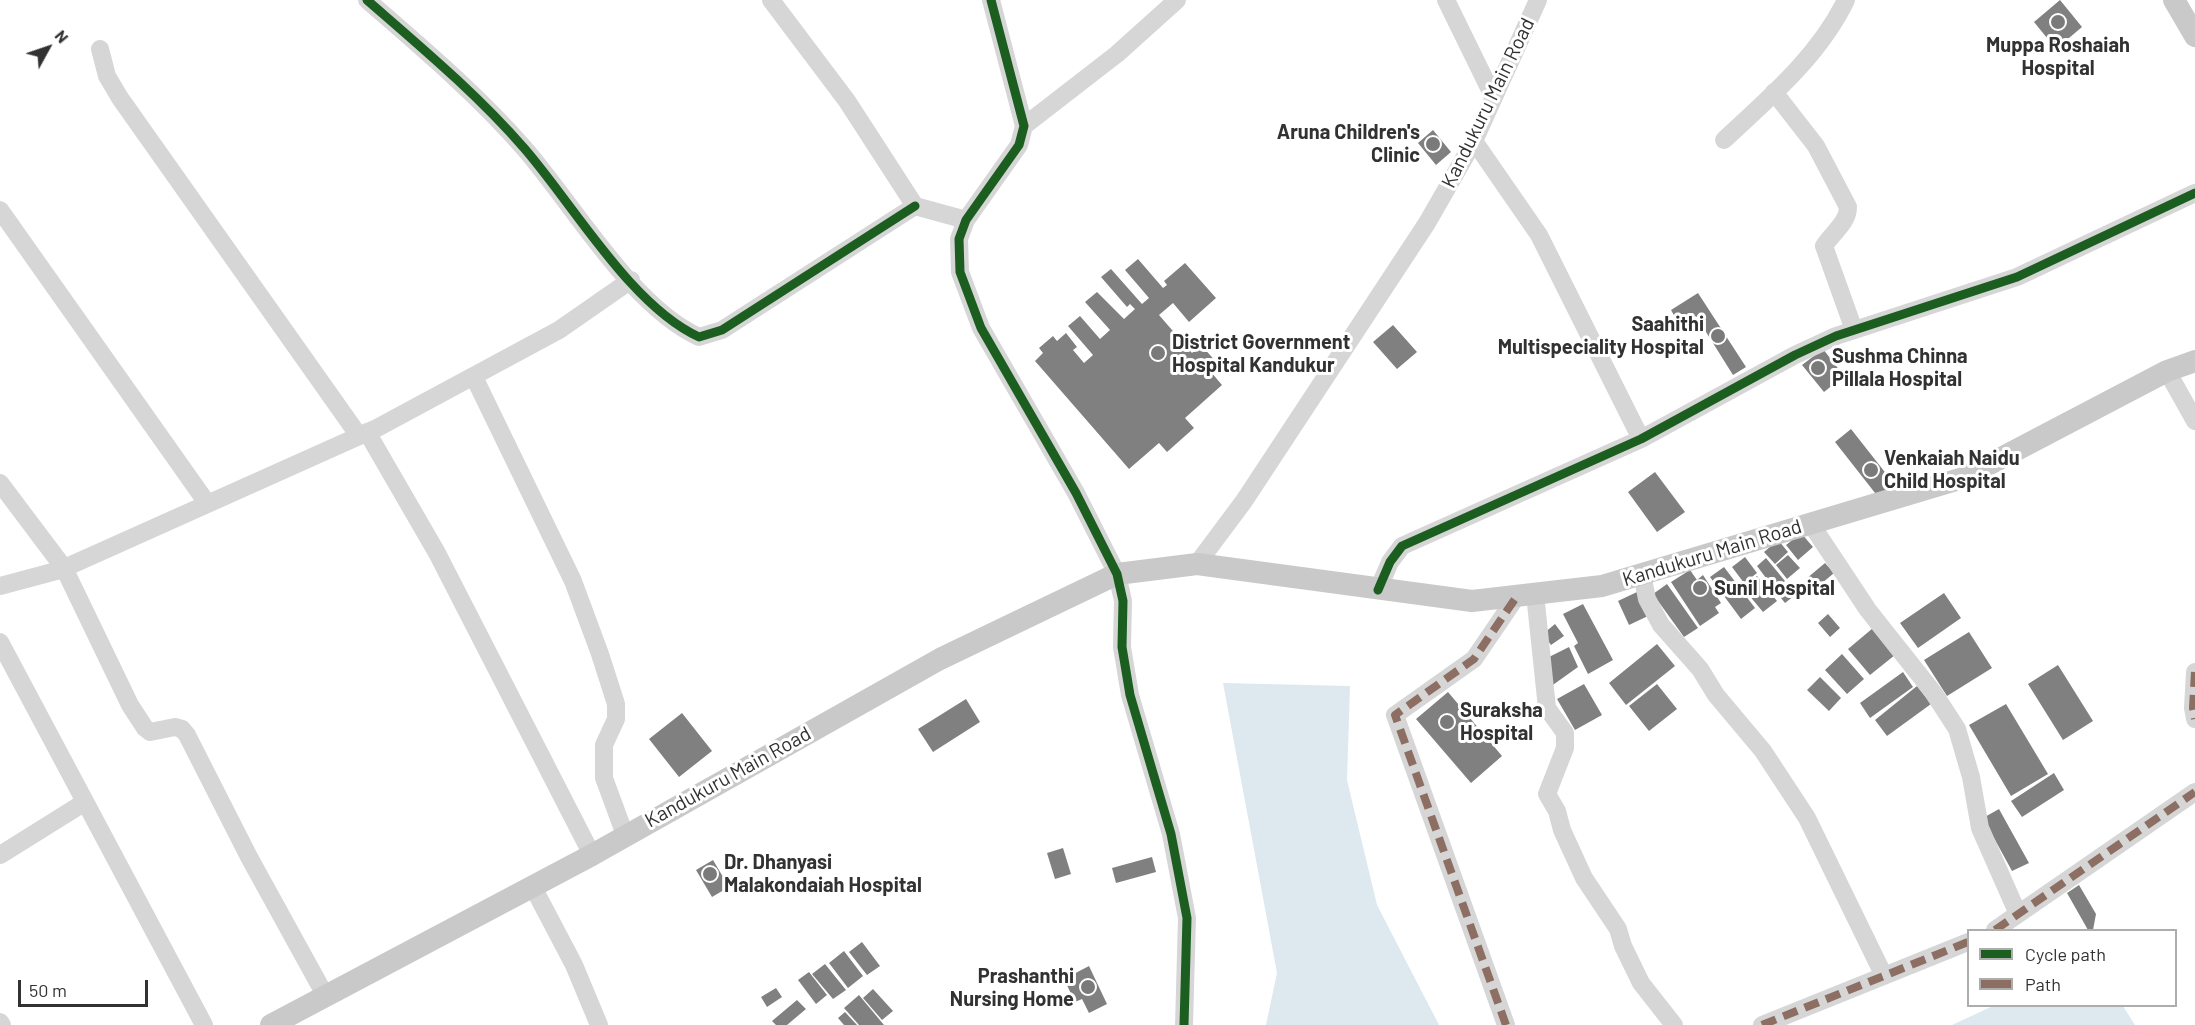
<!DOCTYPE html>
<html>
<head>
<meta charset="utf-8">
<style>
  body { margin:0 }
  #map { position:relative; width:2195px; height:1025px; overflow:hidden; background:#fff; font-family:Barlow,sans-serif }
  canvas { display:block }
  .legend { position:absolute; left:1967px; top:929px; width:210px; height:78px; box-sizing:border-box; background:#fff; border:2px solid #adadad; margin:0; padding:8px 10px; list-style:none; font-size:18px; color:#323232 }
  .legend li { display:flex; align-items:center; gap:12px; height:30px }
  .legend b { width:30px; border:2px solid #adadad }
  .north { position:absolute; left:18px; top:18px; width:60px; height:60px; -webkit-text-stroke:4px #fff; paint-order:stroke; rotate:50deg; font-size:16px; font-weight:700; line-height:24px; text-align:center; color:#323232 }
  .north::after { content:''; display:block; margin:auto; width:21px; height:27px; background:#323232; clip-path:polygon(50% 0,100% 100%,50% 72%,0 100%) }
  .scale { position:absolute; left:18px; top:980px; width:130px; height:27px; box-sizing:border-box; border:3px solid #323232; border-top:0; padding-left:8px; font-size:18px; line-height:21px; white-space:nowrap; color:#323232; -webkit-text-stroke:4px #fff; paint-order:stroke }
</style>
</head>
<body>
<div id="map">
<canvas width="2195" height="1025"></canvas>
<ul class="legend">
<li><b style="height:8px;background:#1b5e20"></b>Cycle path</li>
<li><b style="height:8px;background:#8d6e63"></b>Path</li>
</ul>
<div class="north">N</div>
<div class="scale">50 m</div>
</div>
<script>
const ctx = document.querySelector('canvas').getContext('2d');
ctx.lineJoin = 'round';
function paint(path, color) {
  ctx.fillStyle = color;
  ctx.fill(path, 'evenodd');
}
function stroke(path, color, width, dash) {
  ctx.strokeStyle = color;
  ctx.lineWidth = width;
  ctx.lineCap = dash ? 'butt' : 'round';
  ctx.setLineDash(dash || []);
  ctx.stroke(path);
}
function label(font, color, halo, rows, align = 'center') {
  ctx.font = font + ' Barlow,sans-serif';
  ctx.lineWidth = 6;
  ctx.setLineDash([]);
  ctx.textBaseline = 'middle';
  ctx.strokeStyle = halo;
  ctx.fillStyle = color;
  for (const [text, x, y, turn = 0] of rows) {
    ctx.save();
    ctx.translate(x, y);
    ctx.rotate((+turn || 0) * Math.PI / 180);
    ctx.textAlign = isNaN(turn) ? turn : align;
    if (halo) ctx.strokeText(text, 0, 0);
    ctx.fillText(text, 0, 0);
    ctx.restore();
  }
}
paint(new Path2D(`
  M 1223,683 L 1350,686 L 1347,780 L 1377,905 L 1439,1025 L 1266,1025 L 1277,973 Z
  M 1993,1006 L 2123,1006 L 2135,1025 L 1952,1025 Z`), '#dde9ef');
paint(new Path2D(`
  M 2060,0 L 2082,27 L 2056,49 L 2034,22 Z
  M 1433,130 L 1451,152 L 1436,165 L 1418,143 Z
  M 1138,259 L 1163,288 L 1167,285 L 1164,281 L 1185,263 L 1216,298 L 1189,322 L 1173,303 L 1159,315 L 1192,353 L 1201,345 L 1219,365 L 1211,372 L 1222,385 L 1185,418 L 1194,428 L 1167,452 L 1159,443 L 1129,469 L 1035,361 L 1043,353 L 1039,348 L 1053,336 L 1057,341 L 1066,333 L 1077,347 L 1073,350 L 1084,363 L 1093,355 L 1068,326 L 1080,316 L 1100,339 L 1110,330 L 1085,302 L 1097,292 L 1124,319 L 1135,309 L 1130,304 L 1127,307 L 1101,277 L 1111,269 L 1142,304 L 1149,298 L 1125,270 Z
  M 1698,293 L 1746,367 L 1733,375 L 1696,316 L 1680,326 L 1671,310 Z
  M 1393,325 L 1417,352 L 1397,369 L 1373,342 Z
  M 1823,349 L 1844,376 L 1824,392 L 1802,365 Z
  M 1851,429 L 1895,485 L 1879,498 L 1835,442 Z
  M 1655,472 L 1685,512 L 1657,532 L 1628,492 Z
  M 1801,533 L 1813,547 L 1798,560 L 1786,545 Z
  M 1778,540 L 1788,552 L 1775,564 L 1764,552 Z
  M 1788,555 L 1800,568 L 1787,579 L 1776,565 Z
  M 1745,557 L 1757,573 L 1744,583 L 1732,567 Z
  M 1766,558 L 1785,581 L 1775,590 L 1757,566 Z
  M 1825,563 L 1834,573 L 1815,589 L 1806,579 Z
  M 1724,567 L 1755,608 L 1741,619 L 1710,577 Z
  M 1690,570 L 1697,580 L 1703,575 L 1721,603 L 1715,607 L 1719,613 L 1700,626 L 1671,582 Z
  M 1757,576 L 1777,601 L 1763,612 L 1743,588 Z
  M 1667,584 L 1698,628 L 1684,637 L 1653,594 Z
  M 1786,586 L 1794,596 L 1785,603 L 1777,593 Z
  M 1637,592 L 1648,616 L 1629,625 L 1618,601 Z
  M 1944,593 L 1961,618 L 1918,648 L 1900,623 Z
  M 1583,604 L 1613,660 L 1588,674 L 1574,646 L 1578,643 L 1563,614 Z
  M 1828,614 L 1840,628 L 1830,637 L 1818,623 Z
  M 1555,624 L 1564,636 L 1551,645 L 1543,634 Z
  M 1873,628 L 1895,655 L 1870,675 L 1848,649 Z
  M 1969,632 L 1992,668 L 1947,696 L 1924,660 Z
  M 1657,644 L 1675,666 L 1626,705 L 1609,683 Z
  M 1569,647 L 1578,667 L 1550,687 L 1545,659 Z
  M 1842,654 L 1864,679 L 1847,694 L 1825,670 Z
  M 2058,665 L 2093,721 L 2063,740 L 2028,684 Z
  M 1903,672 L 1913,687 L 1870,718 L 1860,703 Z
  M 1820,677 L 1841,698 L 1829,711 L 1807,690 Z
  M 1584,684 L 1602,715 L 1575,730 L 1557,699 Z
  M 1657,684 L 1677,709 L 1649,731 L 1629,706 Z
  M 1917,686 L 1931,704 L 1887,736 L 1875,720 Z
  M 1448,692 L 1502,756 L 1471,783 L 1416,719 Z
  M 966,699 L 980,722 L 933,752 L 918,729 Z
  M 2006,704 L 2048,774 L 2011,796 L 1969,725 Z
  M 682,713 L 712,751 L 679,777 L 649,739 Z
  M 2054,773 L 2064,790 L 2022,817 L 2011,801 Z
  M 1999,809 L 2029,863 L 2012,871 L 1983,818 Z
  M 1063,848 L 1071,874 L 1055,879 L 1047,853 Z
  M 1152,857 L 1156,872 L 1116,883 L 1112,868 Z
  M 713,860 L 729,887 L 712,897 L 696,870 Z
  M 2079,885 L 2096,914 L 2093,930 L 2088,930 L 2067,893 Z
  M 862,942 L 880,966 L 867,975 L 849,952 Z
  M 844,951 L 863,976 L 848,988 L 829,963 Z
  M 825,964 L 846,990 L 833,999 L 812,974 Z
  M 1089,966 L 1107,1004 L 1089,1013 L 1082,999 L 1075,1002 L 1064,979 Z
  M 809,972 L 827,995 L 816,1004 L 798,980 Z
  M 776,988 L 782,997 L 767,1007 L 761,997 Z
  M 873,989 L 893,1011 L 882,1020 L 863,998 Z
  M 859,995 L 884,1025 L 859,1025 L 844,1008 Z
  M 797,1000 L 806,1009 L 787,1025 L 776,1025 L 772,1021 Z
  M 845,1012 L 857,1025 L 844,1025 L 838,1018 Z`), '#808080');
stroke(new Path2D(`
  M 367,0 C 421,47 477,94 524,148 C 573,204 631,306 699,337 L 722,330 L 915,206
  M 771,0 L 847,101 L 915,206 L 966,220
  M 991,0 L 1024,126 L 1019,145 L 966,220 L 959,239 L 960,272 L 981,328 L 1076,493 L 1117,574 L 1123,601 L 1122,647 L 1130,695 L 1171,834 L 1187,918 L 1184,1025
  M 1446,0 L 1493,96
  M 100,49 L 107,76 L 120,98 L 359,436
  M 1774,92 L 1816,146 L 1848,207 C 1848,223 1832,233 1824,246 L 1854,330
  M 1024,126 L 1117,54 L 1177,0
  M 1724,140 C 1769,98 1819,56 1846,0
  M 1474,141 L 1539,235 L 1641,439
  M 0,210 L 207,503
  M 2167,371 L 2195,421
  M 474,377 L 573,581 L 600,654 L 616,704 L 616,719 L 604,745 L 604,778 L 625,835
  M 367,432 L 437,553 L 592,855
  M 0,483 L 64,568 L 130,705 L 145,728 L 150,732 L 175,727 L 182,729 L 187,735 L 249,857 L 325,995
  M 1811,524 L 1868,610 L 1933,692 L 1957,729 L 1971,777 L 1980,828 L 2018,914
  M 1197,564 L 1244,501 L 1427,223 L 1474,141 L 1538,0
  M 1642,574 L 1647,599 L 1661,625 L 1700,669 L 1716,695 L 1763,751 L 1807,818 L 1884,976
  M 0,586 L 60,570 L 377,428 L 559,330 L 631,280
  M 1378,590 L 1390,562 L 1402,546 L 1641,439 L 1795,355 L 1836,336 L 2017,277 L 2195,193
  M 1535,594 L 1547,708 L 1565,733 L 1565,748 L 1547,794 L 1557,811 L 1562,830 L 1584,878 L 1618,929 L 1623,946 L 1641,983 L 1674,1025
  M 0,642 L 204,1025
  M 2195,672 L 2193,708 L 2195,719
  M 0,855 L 85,802
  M 533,887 L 574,965 L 599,1025
  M 1995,930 L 2195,792
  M 0,1022 L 2,1025
  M 1506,1025 L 1395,715 L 1474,659 L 1517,596
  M 1762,1025 L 1968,942`), '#d6d6d6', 18);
stroke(new Path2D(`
  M 2174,0 L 2195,36
  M 271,1025 L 592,855 L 940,659 L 1117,574 L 1197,564 L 1472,601 L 1602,586 L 1963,478 L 2167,371 L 2195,361`), '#c9c9c9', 22);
stroke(new Path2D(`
  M 2195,672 L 2193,708 L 2195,719
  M 1995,930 L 2195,792
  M 1506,1025 L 1395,715 L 1474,659 L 1517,596
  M 1762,1025 L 1968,942`), '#8d6e63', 8, [15, 8]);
stroke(new Path2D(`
  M 367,0 C 421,47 477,94 524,148 C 573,204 631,306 699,337 L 722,330 L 915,206
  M 991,0 L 1024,126 L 1019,145 L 966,220 L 959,239 L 960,272 L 981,328 L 1076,493 L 1117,574 L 1123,601 L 1122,647 L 1130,695 L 1171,834 L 1187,918 L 1184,1025
  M 1378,590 L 1390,562 L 1402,546 L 1641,439 L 1795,355 L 1836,336 L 2017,277 L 2195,193`), '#1b5e20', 9);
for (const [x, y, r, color] of [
  [2058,22,8,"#7a7a7a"],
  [1433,144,8,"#7a7a7a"],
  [1718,336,8,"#7a7a7a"],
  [1158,353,8,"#7a7a7a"],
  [1818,368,8,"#7a7a7a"],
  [1871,470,8,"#7a7a7a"],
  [1700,588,8,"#7a7a7a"],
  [1447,722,8,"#7a7a7a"],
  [710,874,8,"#7a7a7a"],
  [1088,987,8,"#7a7a7a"]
]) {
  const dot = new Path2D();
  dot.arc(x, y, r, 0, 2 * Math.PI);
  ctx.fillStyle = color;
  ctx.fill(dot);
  stroke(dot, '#fff', 2);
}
label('bold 20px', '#323232', '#fff', [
  ["Muppa Roshaiah",2058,45,"center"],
  ["Hospital",2058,68,"center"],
  ["Aruna Children's",1420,132,"right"],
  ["Clinic",1420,155,"right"],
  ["Saahithi",1704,324,"right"],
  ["Multispeciality Hospital",1704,347,"right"],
  ["District Government",1172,342],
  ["Hospital Kandukur",1172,365],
  ["Sushma Chinna",1832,356],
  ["Pillala Hospital",1832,379],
  ["Venkaiah Naidu",1884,458],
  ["Child Hospital",1884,481],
  ["Sunil Hospital",1714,588],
  ["Suraksha",1460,710],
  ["Hospital",1460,733],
  ["Dr. Dhanyasi",724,862],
  ["Malakondaiah Hospital",724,885],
  ["Prashanthi",1074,976,"right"],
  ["Nursing Home",1074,999,"right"]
], 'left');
label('20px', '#323232', '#fff', [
  ["Kandukuru Main Road",1488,103,-64],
  ["Kandukuru Main Road",1712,553,-17],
  ["Kandukuru Main Road",728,777,-29]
]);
</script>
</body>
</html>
